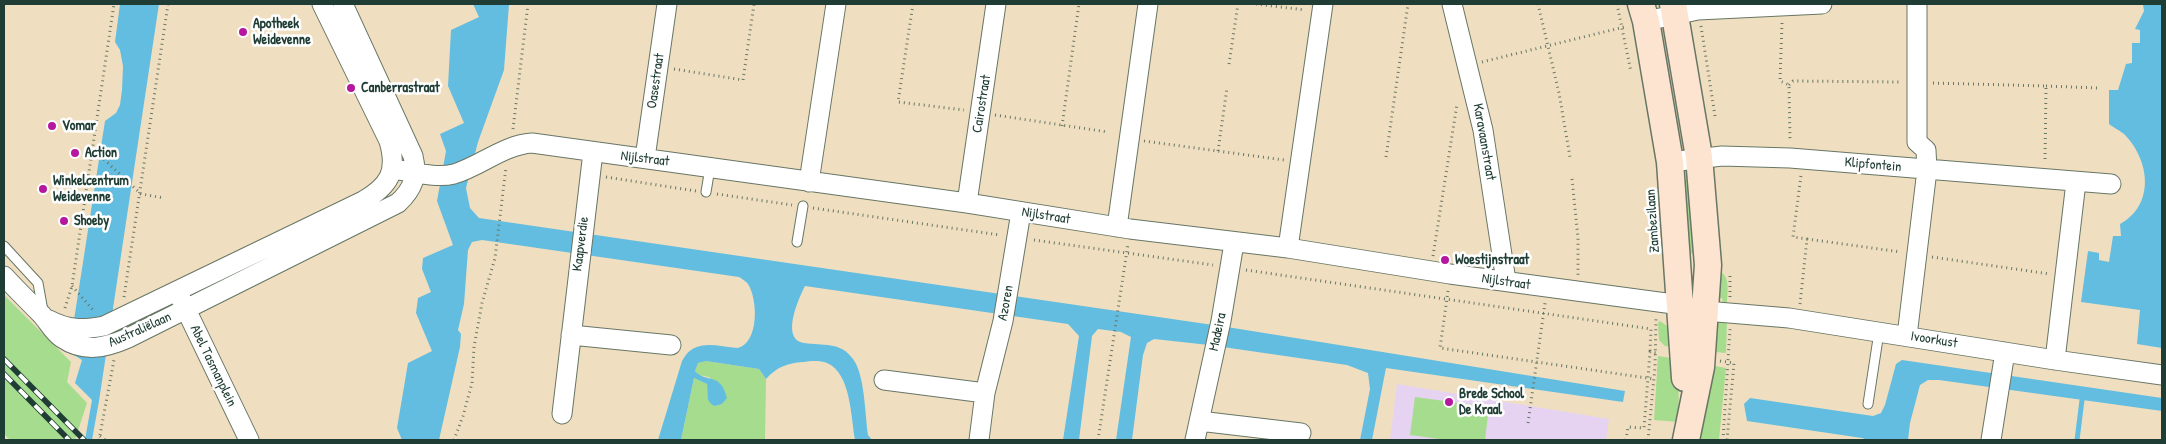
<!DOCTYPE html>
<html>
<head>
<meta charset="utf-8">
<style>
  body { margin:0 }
  #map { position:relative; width:2166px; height:444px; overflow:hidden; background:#efdfc0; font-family:"Patrick Hand",sans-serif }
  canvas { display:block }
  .frame { position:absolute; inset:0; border:5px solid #1f3d34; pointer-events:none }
</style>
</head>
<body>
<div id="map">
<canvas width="2166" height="444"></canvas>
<div class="frame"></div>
</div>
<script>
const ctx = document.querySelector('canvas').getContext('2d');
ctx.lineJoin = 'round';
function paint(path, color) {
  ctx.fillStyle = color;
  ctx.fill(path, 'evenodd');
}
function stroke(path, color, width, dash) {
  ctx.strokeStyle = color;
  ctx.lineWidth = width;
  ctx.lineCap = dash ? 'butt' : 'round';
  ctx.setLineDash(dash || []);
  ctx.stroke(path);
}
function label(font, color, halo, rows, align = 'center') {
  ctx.font = font + ' "Patrick Hand",sans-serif';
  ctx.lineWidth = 5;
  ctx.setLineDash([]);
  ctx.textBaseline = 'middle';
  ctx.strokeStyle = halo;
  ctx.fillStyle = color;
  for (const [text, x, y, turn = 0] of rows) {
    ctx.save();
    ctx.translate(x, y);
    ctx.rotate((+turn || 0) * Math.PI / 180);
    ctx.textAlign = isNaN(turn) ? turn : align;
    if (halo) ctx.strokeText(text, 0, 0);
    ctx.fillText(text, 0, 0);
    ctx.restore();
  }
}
paint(new Path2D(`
  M 1397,384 L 1609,419 L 1606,440 L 1390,440 Z`), '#e5d3f1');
paint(new Path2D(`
  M 1697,177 L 1702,255 L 1682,252 L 1677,181 Z
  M 1716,270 C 1732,274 1727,292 1727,305 L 1723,304 L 1722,298 L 1719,298 L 1719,302 L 1716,300 Z
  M 4,295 L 71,362 L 67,382 L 87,403 L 75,440 L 10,440 L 4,434 Z
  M 1727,319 L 1726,353 L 1705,351 L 1711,323 Z
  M 1660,321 L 1671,329 L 1677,348 L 1665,346 L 1659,340 L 1658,323 Z
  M 1658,356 L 1678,359 L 1679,422 L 1654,420 Z
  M 706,361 L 759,369 L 766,379 L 765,440 L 681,440 L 694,378 L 707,384 L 707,396 L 715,406 L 722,404 L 726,398 L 709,377 L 699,375 L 695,371 L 698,363 Z
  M 1704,364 L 1726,368 L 1719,440 L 1698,440 Z
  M 1415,397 L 1489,407 L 1485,440 L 1447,440 L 1410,435 Z`), '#a5dc8d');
paint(new Path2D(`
  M 120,4 L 159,4 L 99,401 L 92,440 L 85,440 L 92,400 L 75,383 L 82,360 L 69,352 L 105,121 L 116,113 L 120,105 L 122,90 L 123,66 L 120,50 L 115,42 Z
  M 473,4 L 509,4 L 504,70 L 478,142 L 466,188 L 470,208 L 479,218 L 1227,327 L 1625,391 L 1623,402 L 1386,368 L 1372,440 L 1360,440 L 1370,389 L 1368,373 L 1347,365 L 1209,345 L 1154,339 L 1147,343 L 1143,355 L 1132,440 L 1116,440 L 1131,337 L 1121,332 L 1098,329 L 1092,336 L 1079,440 L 1063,440 L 1079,336 L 1068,324 L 805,286 C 799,298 780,339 804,343 C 823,346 840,341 853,359 C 865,375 865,415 868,435 L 872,440 L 855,440 C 851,418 851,373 827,363 C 820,360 810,361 803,362 C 787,363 777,367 766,379 L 759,369 L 706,361 L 698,363 L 695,371 C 707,384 720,371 727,398 L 722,404 L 715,406 C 705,402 708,393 707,384 L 694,378 L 681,440 L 658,440 L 682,361 C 694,338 715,346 738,348 C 759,342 758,300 748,284 C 746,281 742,279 739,277 L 482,240 L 472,242 L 468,250 L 464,304 L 458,330 L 461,334 L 460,347 L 439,440 L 402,440 L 397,428 L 408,363 L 432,351 L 416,313 L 418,298 L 431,292 L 422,269 L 423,258 L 453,245 L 437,201 L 446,151 L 440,134 L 464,123 L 448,86 L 451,30 L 479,17 Z
  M 2143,4 L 2162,4 L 2162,348 L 2137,344 L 2140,310 L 2081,302 L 2088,251 L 2099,253 L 2099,260 L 2109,262 L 2113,236 L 2121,236 L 2120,224 C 2155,205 2150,161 2125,135 C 2121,131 2114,128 2109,124 L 2109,90 L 2118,90 L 2126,64 L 2132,63 L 2132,43 L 2140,43 L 2140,30 L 2135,29 L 2144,11 Z
  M 1902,360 L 2162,398 L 2162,411 L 1939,380 L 1928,380 L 1920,385 L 1910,423 L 1908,440 L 1868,440 L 1862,438 L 1747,421 L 1744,404 L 1750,398 L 1873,416 L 1881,413 L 1885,405 L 1896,364 Z`), '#63bde0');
stroke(new Path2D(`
  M 2077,440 L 2082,400`), '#63bde0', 5);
const lane = new Path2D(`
  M 706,192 L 710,168
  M 797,242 L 803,206
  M 4,246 L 38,283 L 43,311
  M 1868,404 L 1879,332`);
const street = new Path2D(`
  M 1452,4 L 1483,130 L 1506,281
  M 1646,21 L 1698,10 L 1822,4
  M 645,158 L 667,4
  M 1670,162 L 1722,156 L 1790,158 L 2111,184
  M 392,169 C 411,171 435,179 454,174 C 481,166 503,145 532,143 L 967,203 L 1130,229 L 1288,248 L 1450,274 L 1681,305
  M 809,182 L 836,4
  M 967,203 L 996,4
  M 1117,227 L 1148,4
  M 1288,248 L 1323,4
  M 4,276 C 16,289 29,302 42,315 C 48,322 54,333 62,338 C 84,353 105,348 128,338 L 398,203 C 413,189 418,176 413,156 L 343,4
  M 180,297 L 249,440
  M 1705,311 L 1789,318 L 2055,360 L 2162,375
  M 49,320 C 68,330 83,330 104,326 L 363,201 C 389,186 398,172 389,141 L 322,4
  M 571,335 L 671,345
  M 1907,336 L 1927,170 L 1926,150 L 1917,142 L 1917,4
  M 2055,360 L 2076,182
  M 884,380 L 985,393
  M 562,414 L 593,152
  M 1199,421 L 1301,433
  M 979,440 L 985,393 L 1003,321 L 1021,212
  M 1195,440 L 1221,321 L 1234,243
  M 1991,440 L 2005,352`);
const secondary = new Path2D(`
  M 1641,4 L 1646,21 L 1670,162 L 1685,378
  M 1673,4 L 1699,157 L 1708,265 L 1701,367 L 1686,440`);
stroke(lane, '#687665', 11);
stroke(street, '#687665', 21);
stroke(secondary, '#687665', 29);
stroke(new Path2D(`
  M 913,4 L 898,102 L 964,110
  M 1256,4 L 1305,10
  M 1538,4 L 1559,93 L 1570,157
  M 1617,4 L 1631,72
  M 1782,23 L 1780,81 L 1789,85 L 1790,141
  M 1701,26 L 1715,116
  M 1482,62 L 1624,27
  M 1229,64 L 1238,4
  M 674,69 L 743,80 L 754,4
  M 1933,83 L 2046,86 L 2045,162
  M 1789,85 L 1793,81 L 1900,82
  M 2046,86 L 2097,88
  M 995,115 L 1108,132
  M 1062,126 L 1079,4
  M 513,129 L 528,4
  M 1144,141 L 1284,160
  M 93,149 L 141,194 L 164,198
  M 1218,151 L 1227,88
  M 1386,157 L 1408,4
  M 606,177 L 696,191
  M 1572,179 L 1578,238 L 1578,276
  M 717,194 L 792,205
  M 813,208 L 1000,235
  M 1807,239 L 1901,252
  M 1034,240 L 1213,265
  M 1433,256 L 1457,104
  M 1932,257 L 2050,274
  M 1246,270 L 1651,329 L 1650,352
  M 72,286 L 93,310
  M 1448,291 L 1440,348 L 1654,379
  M 124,297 L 168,4
  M 1730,297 L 1730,274
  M 1800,304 L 1807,239 L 1793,237 L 1801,175
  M 65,308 L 72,286 L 114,4
  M 1720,361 L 1734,363 L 1727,440
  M 1528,423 L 1545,303
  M 100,436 L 105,440
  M 99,440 L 114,360
  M 454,440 L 463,416 L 472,383 L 474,347 L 482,303 L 495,258 L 506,167
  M 1098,440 L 1128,244
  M 1626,440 L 1628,427 L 1644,428 L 1650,352 L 1657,353
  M 1648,440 L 1655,367 L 1656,319
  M 1723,440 L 1730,329`), '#687665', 3, [1, 4]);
stroke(lane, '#fff', 9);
stroke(street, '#fff', 19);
stroke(secondary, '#fde4d0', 26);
const rail = new Path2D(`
  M 4,359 L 84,440
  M 4,374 L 69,440`);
stroke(rail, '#1f3d34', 5.5);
stroke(rail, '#fff', 4, [11]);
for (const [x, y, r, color] of [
  [243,32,5,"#b5179e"],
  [351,88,5,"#b5179e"],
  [52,126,5,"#b5179e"],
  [75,153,5,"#b5179e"],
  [43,189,5,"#b5179e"],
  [64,221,5,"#b5179e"],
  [1445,260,5,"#b5179e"],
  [1449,402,5,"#b5179e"]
]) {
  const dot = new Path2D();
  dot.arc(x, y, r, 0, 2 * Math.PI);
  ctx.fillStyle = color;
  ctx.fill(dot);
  stroke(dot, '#fff', 2);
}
label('bold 14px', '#1f3d34', '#fff', [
  ["Apotheek",253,24],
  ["Weidevenne",253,40],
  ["Canberrastraat",361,88],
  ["Vomar",62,126],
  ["Action",85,153],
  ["Winkelcentrum",53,181],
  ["Weidevenne",53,197],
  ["Shoeby",74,221],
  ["Woestijnstraat",1455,260],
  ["Brede School",1459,394],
  ["De Kraal",1459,410]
], 'left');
label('14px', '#1f3d34', '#fff', [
  ["Oasestraat",656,81,-82],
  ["Cairostraat",982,104,-81],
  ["Karavaanstraat",1484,142,80],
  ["Nijlstraat",645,159,7],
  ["Klipfontein",1873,165,5],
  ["Nijlstraat",1046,216,9],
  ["Zambezilaan",1653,221,-94],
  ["Kaapverdie",581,244,-83],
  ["Nijlstraat",1506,282,8],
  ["Azoren",1006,303,-80],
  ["Australiëlaan",140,330,-24],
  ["Madeira",1218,332,-78],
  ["Ivoorkust",1934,340,9],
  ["Abel Tasmanplein",213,366,64]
]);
</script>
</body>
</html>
